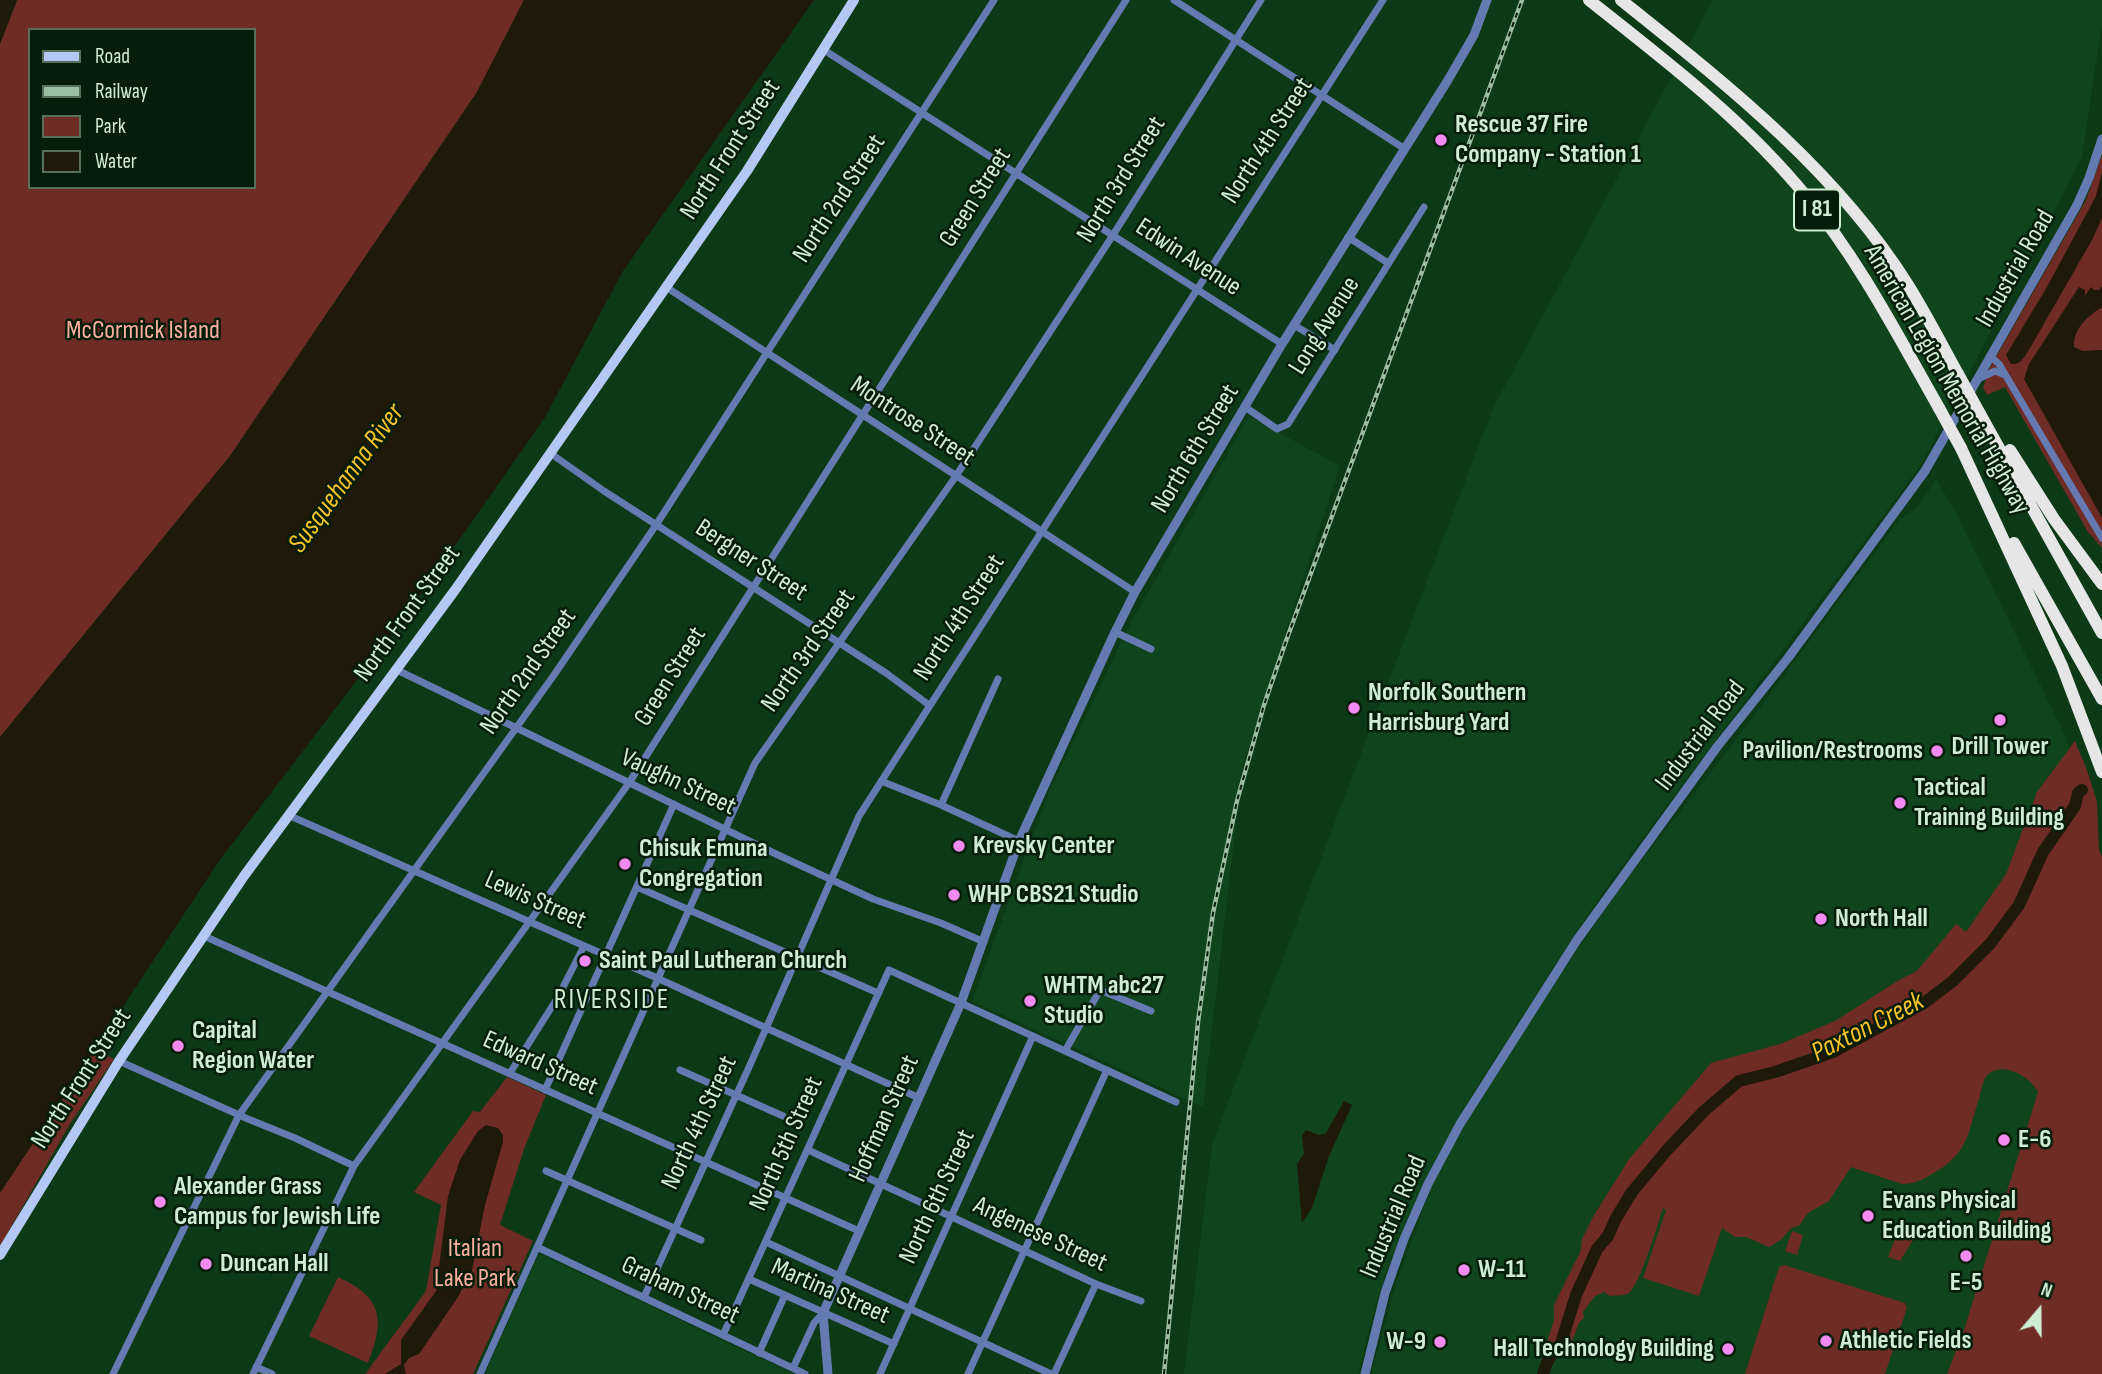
<!DOCTYPE html>
<html>
<head>
<meta charset="utf-8">
<style>
  body { margin:0 }
  #map { position:relative; width:2102px; height:1374px; overflow:hidden; background:#0c3916; font-family:"Sofia Sans Condensed",sans-serif }
  canvas { display:block }
  .legend { position:absolute; left:28px; top:28px; width:228px; height:161px; box-sizing:border-box; background:#051d09; border:2px solid #567059; margin:0; padding:9px 12px; list-style:none; font-size:21px; color:#cfedd2 }
  .legend li { display:flex; align-items:center; gap:14px; height:35px }
  .legend b { width:35px; border:2px solid #567059 }
  .north { position:absolute; left:2004px; top:1276px; width:70px; height:70px; -webkit-text-stroke:5px #051d09; paint-order:stroke; rotate:20deg; font-size:19px; font-weight:700; line-height:28px; text-align:center; color:#cfedd2 }
  .north::after { content:''; display:block; margin:auto; width:24px; height:32px; background:#cfedd2; clip-path:polygon(50% 0,100% 100%,50% 72%,0 100%) }
</style>
</head>
<body>
<div id="map">
<canvas width="2102" height="1374"></canvas>
<ul class="legend">
<li><b style="height:9px;background:#b5c8f4"></b>Road</li>
<li><b style="height:9px;background:#9bbda0"></b>Railway</li>
<li><b style="height:19px;background:#6f2b25"></b>Park</li>
<li><b style="height:19px;background:#1f190a"></b>Water</li>
</ul>
<div class="north">N</div>
</div>
<script>
const ctx = document.querySelector('canvas').getContext('2d');
ctx.lineJoin = 'round';
function paint(path, color) {
  ctx.fillStyle = color;
  ctx.fill(path, 'evenodd');
}
function stroke(path, color, width, dash) {
  ctx.strokeStyle = color;
  ctx.lineWidth = width;
  ctx.lineCap = dash ? 'butt' : 'round';
  ctx.setLineDash(dash || []);
  ctx.stroke(path);
}
function label(font, color, halo, rows, align = 'center') {
  ctx.font = font + ' "Sofia Sans Condensed",sans-serif';
  ctx.lineWidth = 5;
  ctx.setLineDash([]);
  ctx.textBaseline = 'middle';
  ctx.strokeStyle = halo;
  ctx.fillStyle = color;
  for (const [text, x, y, turn = 0] of rows) {
    ctx.save();
    ctx.translate(x, y);
    ctx.rotate((+turn || 0) * Math.PI / 180);
    ctx.textAlign = isNaN(turn) ? turn : align;
    if (halo) ctx.strokeText(text, 0, 0);
    ctx.fillText(text, 0, 0);
    ctx.restore();
  }
}
paint(new Path2D(`
  M 1713,0 L 2102,0 L 2102,24 L 2082,157 L 1921,465 L 1618,871 L 1570,941 L 1471,1096 L 1432,1167 L 1407,1219 L 1385,1275 L 1367,1336 L 1359,1374 L 1184,1374 L 1212,1144 L 1493,408 Z
  M 1249,416 L 1340,466 L 1243,764 L 1203,1107 L 972,1001 L 1049,792 L 1130,624 Z
  M 1936,479 L 1955,511 L 2066,737 L 2080,792 L 2102,938 L 2102,1283 L 2081,1374 L 1371,1374 L 1396,1284 L 1430,1190 L 1465,1123 L 1512,1046 L 1617,892 L 1732,745 L 1899,520 L 1917,508 Z
  M 541,1254 L 542,1255 L 794,1374 L 485,1374 L 537,1257 Z`), '#10441d');
paint(new Path2D(`
  M 17,0 L 524,0 L 477,92 L 230,456 L 0,737 L 0,44 ZM 30,30 L 254,30 L 254,187 L 30,187 Z
  M 2102,155 L 2102,548 L 2088,532 L 2005,387 L 1987,395 L 1983,388 L 1989,369 L 2086,200 Z
  M 2075,741 L 2087,770 L 2097,802 L 2099,850 L 2102,857 L 2102,1374 L 1947,1374 L 1965,1327 L 2038,1092 C 2031,1076 1998,1058 1985,1078 C 1982,1084 1981,1092 1979,1099 C 1968,1131 1969,1152 1937,1171 C 1926,1178 1916,1184 1902,1184 L 1851,1167 L 1829,1201 L 1808,1213 L 1799,1226 L 1791,1228 L 1782,1239 L 1769,1247 L 1746,1237 L 1735,1237 L 1722,1228 L 1699,1296 L 1643,1278 L 1666,1210 L 1663,1208 C 1658,1223 1639,1290 1627,1294 C 1622,1296 1615,1295 1610,1296 L 1604,1292 L 1595,1296 L 1583,1312 L 1584,1318 L 1579,1323 L 1569,1349 L 1547,1342 L 1554,1320 L 1554,1305 L 1581,1250 L 1582,1239 L 1593,1217 L 1629,1159 L 1711,1063 L 1780,1044 L 1835,1021 L 1899,980 L 1917,971 L 1956,924 L 1966,932 L 2006,874 L 2037,792 Z
  M 95,1050 L 114,1059 L 70,1124 L 0,1246 L 0,1193 Z
  M 507,1077 L 546,1095 L 524,1149 L 500,1225 L 533,1241 L 473,1374 L 365,1374 L 426,1291 L 441,1205 L 414,1192 L 473,1111 L 480,1112 Z
  M 1792,1231 L 1803,1235 L 1797,1255 L 1785,1251 Z
  M 1899,1235 L 1909,1236 L 1913,1240 L 1900,1261 L 1888,1257 L 1895,1239 Z
  M 1784,1265 L 1905,1303 L 1907,1308 L 1885,1374 L 1745,1374 L 1779,1267 Z
  M 338,1277 C 383,1297 385,1321 368,1363 L 309,1336 Z`), '#6f2b25');
paint(new Path2D(`
  M 0,0 L 17,0 L 0,44 Z
  M 524,0 L 814,0 L 623,271 L 544,419 L 402,621 L 219,861 L 0,1193 L 0,737 L 230,456 L 477,92 Z
  M 2102,172 L 2102,218 L 2092,240 L 2030,348 C 2025,356 2021,365 2011,364 L 2006,355 L 2047,287 L 2096,196 Z
  M 2102,286 L 2102,307 C 2087,317 2073,329 2074,347 L 2083,351 L 2102,350 L 2102,518 L 2024,379 L 2029,364 L 2079,287 L 2085,290 L 2085,296 L 2091,287 L 2094,290 L 2099,290 Z
  M 1344,1101 L 1352,1105 L 1329,1156 L 1312,1208 L 1302,1223 L 1297,1164 L 1304,1154 L 1302,1136 L 1306,1130 L 1319,1135 L 1326,1133 Z
  M 486,1125 L 498,1128 L 503,1135 L 503,1142 L 485,1205 L 472,1270 L 458,1297 L 419,1354 L 409,1358 L 404,1365 L 406,1374 L 385,1374 L 401,1364 L 401,1340 L 436,1291 L 448,1196 L 460,1160 L 478,1131 Z`), '#1f190a');
stroke(new Path2D(`
  M 1543,1374 L 1548,1360 L 1561,1343 L 1576,1295 L 1597,1249 L 1608,1236 L 1616,1218 L 1632,1192 L 1667,1150 L 1704,1111 L 1739,1081 L 1775,1072 L 1833,1052 L 1924,1003 L 1953,981 L 1990,944 L 2019,905 L 2043,852 L 2075,806 L 2078,793 L 2082,790`), '#1f190a', 12);
stroke(new Path2D(`
  M 1174,0 L 1405,149
  M 824,50 L 1282,344
  M 1348,237 L 1388,263
  M 666,287 L 1135,592
  M 1294,325 L 1335,350
  M 1990,356 L 1999,364 L 2102,538
  M 1978,379 L 1995,371 L 2005,375
  M 1245,407 L 1277,429 L 1288,424 L 1424,207
  M 550,453 L 604,491 L 886,673 L 929,705
  M 1115,632 L 1151,649
  M 397,670 L 776,854 L 873,899 L 941,923 L 984,942
  M 881,781 L 941,805 L 1019,841
  M 941,805 L 998,679
  M 288,815 L 657,978 L 917,1097
  M 637,887 L 878,993
  M 204,936 L 859,1231
  M 1065,1051 L 1100,990 L 1151,1011
  M 119,1061 L 248,1119 L 295,1138 L 354,1166
  M 680,1070 L 783,1116
  M 510,1073 L 558,997 L 584,946
  M 545,1090 L 674,804
  M 808,1150 L 1096,1284 L 1141,1301
  M 546,1171 L 701,1240
  M 766,1242 L 1051,1374
  M 537,1247 L 805,1374
  M 749,1279 L 894,1344
  M 644,1297 L 750,1065 L 859,816 L 1383,0
  M 723,1335 L 889,970 L 1176,1102
  M 759,1353 L 785,1295
  M 256,1367 L 272,1374
  M 793,1368 L 814,1323 L 823,1313
  M 113,1374 L 239,1115 L 554,675 L 656,525 L 994,0
  M 253,1374 L 354,1166 L 629,783 L 1126,0
  M 480,1374 L 755,763 L 956,476 L 1113,235 L 1261,0
  M 880,1374 L 1033,1036
  M 968,1374 L 1107,1070
  M 1054,1374 L 1096,1284`), '#657ab0', 7);
stroke(new Path2D(`
  M 828,1374 L 823,1313 L 961,1003 L 1019,841 L 1115,632 L 1135,592 L 1282,344 L 1448,80 L 1474,35 L 1487,0
  M 1365,1374 L 1385,1293 L 1404,1239 L 1428,1184 L 1460,1124 L 1577,940 L 1717,747 L 1788,658 L 1925,471 L 2077,205 L 2089,178 L 2102,139`), '#657ab0', 9);
stroke(new Path2D(`
  M 0,1255 L 119,1061 L 244,876 L 455,590 L 747,171 L 854,0`), '#b5c8f4', 10);
stroke(new Path2D(`
  M 1589,0 C 1666,61 1744,120 1806,196 C 1859,260 1898,336 1939,408
  M 1621,0 C 1726,84 1836,170 1908,285 C 1926,314 1942,345 1958,374
  M 1980,414 L 2102,633
  M 1961,448 L 2062,666 L 2102,772
  M 2010,450 L 2054,519 L 2102,584
  M 2014,543 L 2102,699`), '#e6e6e6', 12);
const rail = new Path2D(`
  M 1164,1374 L 1198,1022 L 1213,913 L 1237,801 L 1264,705 L 1286,641 L 1522,0`);
stroke(rail, '#9bbda0', 4.5);
stroke(rail, '#051d09', 2, [5]);
stroke(new Path2D(`
  M 1958,374 L 1980,414
  M 1939,408 L 1961,448`), '#e6e6e6', 12);
for (const [x, y, r, color] of [
  [1441,140,7,"#f38af2"],
  [1354,708,7,"#f38af2"],
  [2000,720,7,"#f38af2"],
  [1937,751,7,"#f38af2"],
  [1900,803,7,"#f38af2"],
  [959,846,7,"#f38af2"],
  [625,864,7,"#f38af2"],
  [954,895,7,"#f38af2"],
  [1821,919,7,"#f38af2"],
  [585,961,7,"#f38af2"],
  [1030,1001,7,"#f38af2"],
  [178,1046,7,"#f38af2"],
  [2004,1140,7,"#f38af2"],
  [160,1202,7,"#f38af2"],
  [1868,1216,7,"#f38af2"],
  [1966,1256,7,"#f38af2"],
  [206,1264,7,"#f38af2"],
  [1464,1270,7,"#f38af2"],
  [1826,1341,7,"#f38af2"],
  [1440,1342,7,"#f38af2"],
  [1728,1349,7,"#f38af2"]
]) {
  const dot = new Path2D();
  dot.arc(x, y, r, 0, 2 * Math.PI);
  ctx.fillStyle = color;
  ctx.fill(dot);
  stroke(dot, '#051d09', 2.5);
}
for (const [x, y, w] of [
  [1817,210,46]
]) {
  const box = new Path2D();
  box.roundRect(x - w / 2, y - 20.5, w, 41, 5);
  ctx.fillStyle = '#051d09';
  ctx.fill(box);
  stroke(box, '#cfedd2', 2);
}
label('bold 24px', '#cfedd2', null, [
  ["I 81",1817,210]
]);
label('bold 26px', '#cfedd2', '#051d09', [
  ["Rescue 37 Fire",1455,125],
  ["Company - Station 1",1455,155],
  ["Norfolk Southern",1368,693],
  ["Harrisburg Yard",1368,723],
  ["Drill Tower",2000,747,"center"],
  ["Pavilion/Restrooms",1923,751,"right"],
  ["Tactical",1914,788],
  ["Training Building",1914,818],
  ["Krevsky Center",973,846],
  ["Chisuk Emuna",639,849],
  ["Congregation",639,879],
  ["WHP CBS21 Studio",968,895],
  ["North Hall",1835,919],
  ["Saint Paul Lutheran Church",599,961],
  ["WHTM abc27",1044,986],
  ["Studio",1044,1016],
  ["Capital",192,1031],
  ["Region Water",192,1061],
  ["E-6",2018,1140],
  ["Alexander Grass",174,1187],
  ["Campus for Jewish Life",174,1217],
  ["Evans Physical",1882,1201],
  ["Education Building",1882,1231],
  ["Duncan Hall",220,1264],
  ["W-11",1478,1270],
  ["E-5",1966,1283,"center"],
  ["Athletic Fields",1840,1341],
  ["W-9",1426,1342,"right"],
  ["Hall Technology Building",1714,1349,"right"]
], 'left');
label('26px', '#cfedd2', '#051d09', [
  ["North 4th Street",1268,141,-57],
  ["North Front Street",731,150,-57],
  ["North 3rd Street",1122,180,-58],
  ["Green Street",976,198,-58],
  ["North 2nd Street",840,199,-57],
  ["Edwin Avenue",1188,258,33],
  ["Industrial Road",2016,269,-60],
  ["Long Avenue",1325,326,-58],
  ["American Legion Memorial Highway",1946,380,60],
  ["Montrose Street",912,422,33],
  ["North 6th Street",1196,449,-59],
  ["Bergner Street",751,561,33],
  ["North Front Street",408,614,-54],
  ["North 4th Street",960,618,-57],
  ["North 3rd Street",809,651,-55],
  ["North 2nd Street",529,672,-55],
  ["Green Street",671,677,-58],
  ["Industrial Road",1701,736,-53],
  ["Vaughn Street",678,783,25],
  ["Lewis Street",535,901,24],
  ["Edward Street",540,1064,24],
  ["North Front Street",82,1079,-57],
  ["Hoffman Street",885,1119,-66],
  ["North 4th Street",700,1123,-65],
  ["North 5th Street",787,1144,-66],
  ["North 6th Street",938,1197,-65],
  ["Industrial Road",1394,1217,-67],
  ["Angenese Street",1040,1235,25],
  ["Graham Street",680,1291,25],
  ["Martina Street",830,1292,24]
]);
label('26px', '#feada2', '#051d09', [
  ["McCormick Island",143,331],
  ["Italian",475,1249],
  ["Lake Park",475,1279]
]);
label('italic 28px', '#f8c329', '#051d09', [
  ["Susquehanna River",347,479,-54],
  ["Paxton Creek",1868,1028,-27]
]);
ctx.letterSpacing = '2px';
label('28px', '#cfedd2', '#051d09', [
  ["RIVERSIDE",612,1001]
]);
ctx.letterSpacing = '0px';
</script>
</body>
</html>
